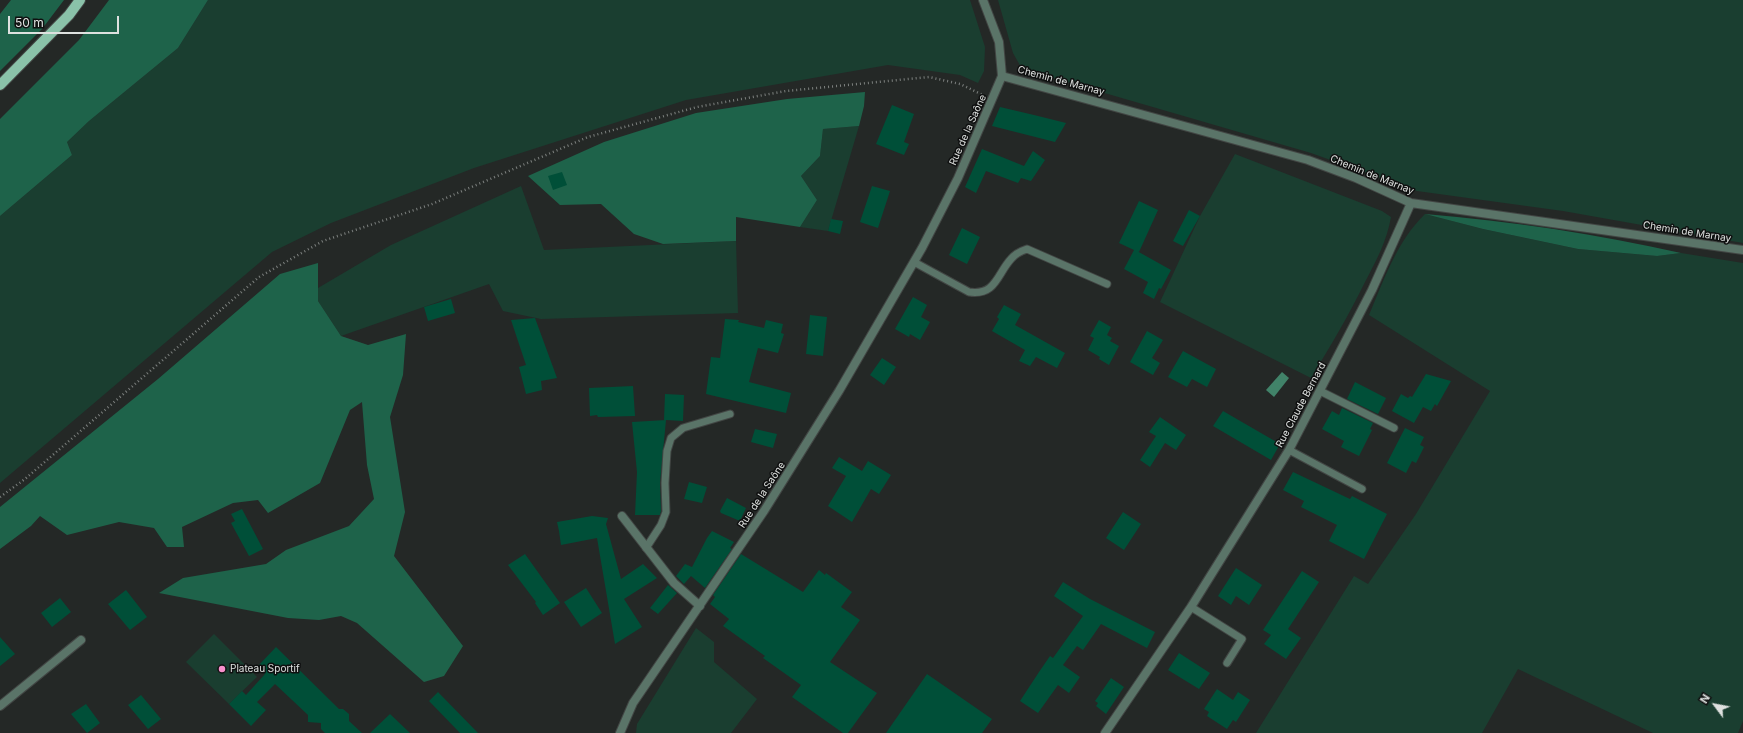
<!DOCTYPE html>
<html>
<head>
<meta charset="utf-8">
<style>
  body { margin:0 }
  #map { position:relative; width:1743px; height:733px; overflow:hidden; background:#242826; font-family:Inter,sans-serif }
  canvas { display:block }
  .north { position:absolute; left:1695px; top:685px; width:40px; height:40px; -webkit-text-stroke:3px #0f1010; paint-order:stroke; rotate:302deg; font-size:11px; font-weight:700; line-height:16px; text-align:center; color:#dee1df }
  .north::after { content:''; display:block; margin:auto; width:14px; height:18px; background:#dee1df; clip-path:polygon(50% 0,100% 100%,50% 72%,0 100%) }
  .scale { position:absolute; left:8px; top:16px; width:111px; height:18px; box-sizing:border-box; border:2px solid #dee1df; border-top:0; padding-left:5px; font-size:12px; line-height:14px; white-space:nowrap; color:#dee1df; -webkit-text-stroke:3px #0f1010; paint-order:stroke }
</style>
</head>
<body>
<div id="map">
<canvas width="1743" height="733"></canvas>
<div class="north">N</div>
<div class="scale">50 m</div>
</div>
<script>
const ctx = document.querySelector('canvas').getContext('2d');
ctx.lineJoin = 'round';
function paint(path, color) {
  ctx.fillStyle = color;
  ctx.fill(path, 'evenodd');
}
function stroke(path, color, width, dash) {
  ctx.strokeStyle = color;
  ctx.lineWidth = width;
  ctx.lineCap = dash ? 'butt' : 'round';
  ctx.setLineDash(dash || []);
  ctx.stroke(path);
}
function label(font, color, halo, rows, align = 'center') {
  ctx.font = font + ' Inter,sans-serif';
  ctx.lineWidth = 3;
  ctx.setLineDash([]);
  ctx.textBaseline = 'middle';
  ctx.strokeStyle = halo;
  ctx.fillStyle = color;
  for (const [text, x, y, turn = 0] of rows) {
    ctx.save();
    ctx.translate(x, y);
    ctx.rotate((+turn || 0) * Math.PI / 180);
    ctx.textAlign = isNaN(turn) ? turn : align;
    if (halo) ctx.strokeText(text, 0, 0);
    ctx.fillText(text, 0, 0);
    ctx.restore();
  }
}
paint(new Path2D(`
  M 208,0 L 970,0 L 985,47 L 984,71 L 978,83 L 960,75 L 888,65 L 686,100 L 474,168 L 331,223 L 272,252 L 0,483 L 0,216 L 72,155 L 67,142 L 89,121 L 178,48 Z
  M 998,0 L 1743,0 L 1743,243 L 1563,211 L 1417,191 L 1311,153 L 1022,69 L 1013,53 Z
  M 859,126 L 828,231 L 800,227 L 817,200 L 801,176 L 820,156 L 823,129 Z
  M 1235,154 L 1382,211 L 1391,217 C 1387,241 1376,261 1365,282 C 1349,315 1330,347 1311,378 L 1160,302 L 1200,216 Z
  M 521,186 L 544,250 L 736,241 L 738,313 L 541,319 L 503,311 L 489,284 L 341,336 L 318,301 L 318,288 L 391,245 Z
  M 1425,214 L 1483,229 L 1578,249 L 1657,256 L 1681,253 L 1743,263 L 1743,721 L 1738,733 L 1653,733 L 1518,669 L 1482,733 L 1256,733 L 1354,576 L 1368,584 L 1416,514 L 1490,391 L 1369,315 C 1384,280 1397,241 1425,214 Z
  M 696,628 L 714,642 L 714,662 L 757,699 L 731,733 L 636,733 L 637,724 Z
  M 214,634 L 257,677 L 229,704 L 186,662 Z`), '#1a3e30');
paint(new Path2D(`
  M 11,0 L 64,0 L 42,29 L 0,71 L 0,14 Z
  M 109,0 L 208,0 L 178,48 L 89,121 L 67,142 L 72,155 L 0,216 L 0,119 L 79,40 Z
  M 865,92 L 864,106 L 859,126 L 823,129 L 820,156 L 801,176 L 817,200 L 800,227 L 736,217 L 736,241 L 663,244 L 634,234 L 601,204 L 560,205 L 528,176 L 604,142 L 696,113 L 787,99 Z
  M 1425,214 C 1511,221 1597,234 1681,253 L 1657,256 L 1578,249 L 1483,229 Z
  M 318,263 L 318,301 L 341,336 L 368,345 L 406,334 L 403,375 L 390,417 L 405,512 L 394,556 L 463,646 L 444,676 L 424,682 L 357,623 L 341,616 L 319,620 L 288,618 L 159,593 L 183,578 L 266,564 L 286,550 L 349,526 L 374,499 L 367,465 L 362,402 L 350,410 L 320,483 L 268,513 L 258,500 L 233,503 L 182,527 L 184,547 L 167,547 L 154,528 L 119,522 L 67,535 L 40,516 L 31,526 L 0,549 L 0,507 L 158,379 L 280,274 Z`), '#1e634a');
paint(new Path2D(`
  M 1282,372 L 1289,378 L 1274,397 L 1266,390 Z`), '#418369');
paint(new Path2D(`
  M 892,105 L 914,114 L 904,142 L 909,144 L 904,155 L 876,144 Z
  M 1000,107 L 1034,115 L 1066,123 L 1055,142 L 992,126 Z
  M 982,149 L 1024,166 L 1033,151 L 1045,160 L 1031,181 L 1021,178 L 1018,183 L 986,171 L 976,193 L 965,187 Z
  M 562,172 L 567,185 L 553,190 L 548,176 Z
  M 872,186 L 890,191 L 878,228 L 860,222 Z
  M 1139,201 L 1158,210 L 1139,252 L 1137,251 L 1171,270 L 1161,289 L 1159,288 L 1154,299 L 1143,293 L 1148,282 L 1124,269 L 1134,250 L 1119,243 Z
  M 1189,210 L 1200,216 L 1183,246 L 1173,241 Z
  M 831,219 L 843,221 L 840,234 L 828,231 Z
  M 962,228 L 980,237 L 967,264 L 949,255 Z
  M 913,297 L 927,305 L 921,317 L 930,322 L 920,340 L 910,334 L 909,337 L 895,329 Z
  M 451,299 L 455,313 L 428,321 L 424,307 Z
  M 1004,305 L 1021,314 L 1015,325 L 1065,353 L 1057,368 L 1036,357 L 1030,366 L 1019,361 L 1025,350 L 992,331 L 999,319 L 997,317 Z
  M 810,315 L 827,317 L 823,356 L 806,354 Z
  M 535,318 L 557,378 L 541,381 L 542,390 L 526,394 L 519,367 L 526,365 L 511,320 Z
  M 725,319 L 739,320 L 738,322 L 764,328 L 766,320 L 783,324 L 781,333 L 784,334 L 778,353 L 758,348 L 749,382 L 791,393 L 786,413 L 706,394 L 711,357 L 720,358 Z
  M 1099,320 L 1111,327 L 1107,335 L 1112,338 L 1110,341 L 1119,346 L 1109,365 L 1099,359 L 1100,357 L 1088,350 L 1094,338 L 1090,336 Z
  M 1147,331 L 1163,340 L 1152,358 L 1160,363 L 1153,375 L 1130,362 Z
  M 1183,351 L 1216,369 L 1207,387 L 1192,379 L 1187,387 L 1168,377 Z
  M 882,358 L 896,367 L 884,385 L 870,375 Z
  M 1426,374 L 1451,381 L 1437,406 L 1435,404 L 1431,411 L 1423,407 L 1414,423 L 1392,411 L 1401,394 L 1408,398 L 1410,396 L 1412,397 Z
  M 1355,382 L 1386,398 L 1378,414 L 1347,399 Z
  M 633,386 L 635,416 L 598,417 L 597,415 L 590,416 L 589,388 Z
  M 665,394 L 684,395 L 683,421 L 666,420 L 660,483 L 661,511 L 660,515 L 635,515 L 637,472 L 632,422 L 666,420 L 664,420 Z
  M 1342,408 L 1373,423 L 1370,429 L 1372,430 L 1359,456 L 1341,447 L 1344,441 L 1322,429 L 1332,411 L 1339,415 Z
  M 1223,411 L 1280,444 L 1271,460 L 1213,426 Z
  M 1160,417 L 1186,435 L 1176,450 L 1165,443 L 1150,467 L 1140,460 L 1156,436 L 1149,432 Z
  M 1405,428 L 1424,437 L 1420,445 L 1424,447 L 1416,463 L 1412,461 L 1406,473 L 1387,463 Z
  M 755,429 L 777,434 L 773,448 L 751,442 Z
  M 839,457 L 862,471 L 868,461 L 891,475 L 879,494 L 871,489 L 852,522 L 828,506 L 846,476 L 832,468 Z
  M 1293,472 L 1350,499 L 1352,496 L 1387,514 L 1364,559 L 1329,541 L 1337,525 L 1301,507 L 1304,501 L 1283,490 Z
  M 689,482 L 707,487 L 702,503 L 684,499 Z
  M 727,498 L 746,508 L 740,521 L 721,513 L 720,511 Z
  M 242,509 L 263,549 L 249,556 L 231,523 L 235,521 L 231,514 Z
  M 1123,512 L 1141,524 L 1124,550 L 1106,538 Z
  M 592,516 L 608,518 L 606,524 L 621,579 L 643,564 L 657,578 L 624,599 L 642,627 L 615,644 L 597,538 L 561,545 L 559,531 L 557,522 Z
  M 712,531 L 734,542 L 730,548 L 732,549 L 705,588 L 691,576 L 684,584 L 676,576 L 685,564 L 692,567 L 707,538 Z
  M 525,554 L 560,603 L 543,615 L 535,603 L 536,602 L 508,565 Z
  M 741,554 L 803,592 L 819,570 L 825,575 L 826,573 L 852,592 L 841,607 L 860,620 L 830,662 L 877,693 L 848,733 L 843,733 L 792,697 L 801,685 L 763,658 L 765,656 L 726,628 L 723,626 L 729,619 L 710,604 L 715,597 L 713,595 Z
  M 1236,568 L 1262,585 L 1249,605 L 1236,596 L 1231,605 L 1218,596 Z
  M 1302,571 L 1319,582 L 1288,629 L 1301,638 L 1286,659 L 1264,644 L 1271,635 L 1263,630 Z
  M 1063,582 L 1090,599 L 1155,632 L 1147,648 L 1101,624 L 1083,650 L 1077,646 L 1063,665 L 1080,677 L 1069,693 L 1058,685 L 1038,713 L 1020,701 L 1039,672 L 1050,656 L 1053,658 L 1083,616 L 1054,596 Z
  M 668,585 L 677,593 L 658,614 L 650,608 Z
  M 586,588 L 602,613 L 581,627 L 564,602 Z
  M 126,590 L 147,617 L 130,630 L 108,604 Z
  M 60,598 L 71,612 L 52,627 L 41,613 Z
  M 0,637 L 15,654 L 0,666 Z
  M 276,647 L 339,709 L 343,709 L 349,714 L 349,721 L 362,733 L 325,733 L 321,729 L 321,723 L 308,722 L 308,715 L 275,684 L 257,702 L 266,710 L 251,726 L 229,704 L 242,691 L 246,695 L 265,674 L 257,667 Z
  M 1179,653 L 1210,673 L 1199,689 L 1168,670 Z
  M 927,674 L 992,719 L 982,733 L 886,733 Z
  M 1111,678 L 1124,687 L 1106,714 L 1096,706 L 1098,703 L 1095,701 Z
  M 1217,689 L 1233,700 L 1238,692 L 1250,700 L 1236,722 L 1233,720 L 1227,729 L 1207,716 L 1209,712 L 1204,709 Z
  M 438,692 L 478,733 L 460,733 L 429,701 Z
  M 141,695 L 161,719 L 148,729 L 128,705 Z
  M 86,704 L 100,723 L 87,733 L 71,714 Z
  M 390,714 L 410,733 L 370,733 Z`), '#004f38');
const service = new Path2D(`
  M 914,262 L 969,292 C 996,296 997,274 1011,259 C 1015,254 1021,251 1027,249 L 1107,284
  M 1320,391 L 1394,428
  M 1289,450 L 1362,489
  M 646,548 L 661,525 L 666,512 L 665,483 L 667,451 L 671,438 L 683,428 L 730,414
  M 1191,607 L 1242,639 L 1227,663`);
const minor = new Path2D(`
  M 1002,76 L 1308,160 L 1356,178 L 1411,203 L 1743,250
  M 622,516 L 674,583 L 700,606
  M 0,706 L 81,640
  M 620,733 L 633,703 L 764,511 L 839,391 L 922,248 L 958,178 L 1002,76 L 999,42 L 983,0
  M 1105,733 L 1191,607 L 1289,450 L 1372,290 L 1411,203`);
const primary = new Path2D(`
  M 0,85 L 69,15 L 80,0`);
stroke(service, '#424644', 9);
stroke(minor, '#424644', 10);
stroke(primary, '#424644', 12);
stroke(new Path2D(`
  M 0,497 L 25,479 L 259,277 L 323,241 L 432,204 L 588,137 L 697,107 L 786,91 L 929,77 L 960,84 L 983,95`), '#7d817f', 2.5, [1, 3]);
stroke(service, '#5a7468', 7);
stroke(minor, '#5a7468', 8);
stroke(primary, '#8ac2a9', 10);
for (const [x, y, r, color] of [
  [222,669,4,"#f890cc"]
]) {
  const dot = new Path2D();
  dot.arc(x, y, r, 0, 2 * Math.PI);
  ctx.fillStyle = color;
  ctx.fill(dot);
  stroke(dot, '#0f1010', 1.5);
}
label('10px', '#dee1df', '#0f1010', [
  ["Chemin de Marnay",1061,81,15],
  ["Rue de la Saône",968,130,-66],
  ["Chemin de Marnay",1372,175,22],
  ["Chemin de Marnay",1687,232,9],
  ["Rue Claude Bernard",1301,405,-62],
  ["Rue de la Saône",762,495,-57]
]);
label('10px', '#dee1df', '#0f1010', [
  ["Plateau Sportif",230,669]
], 'left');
</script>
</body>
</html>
